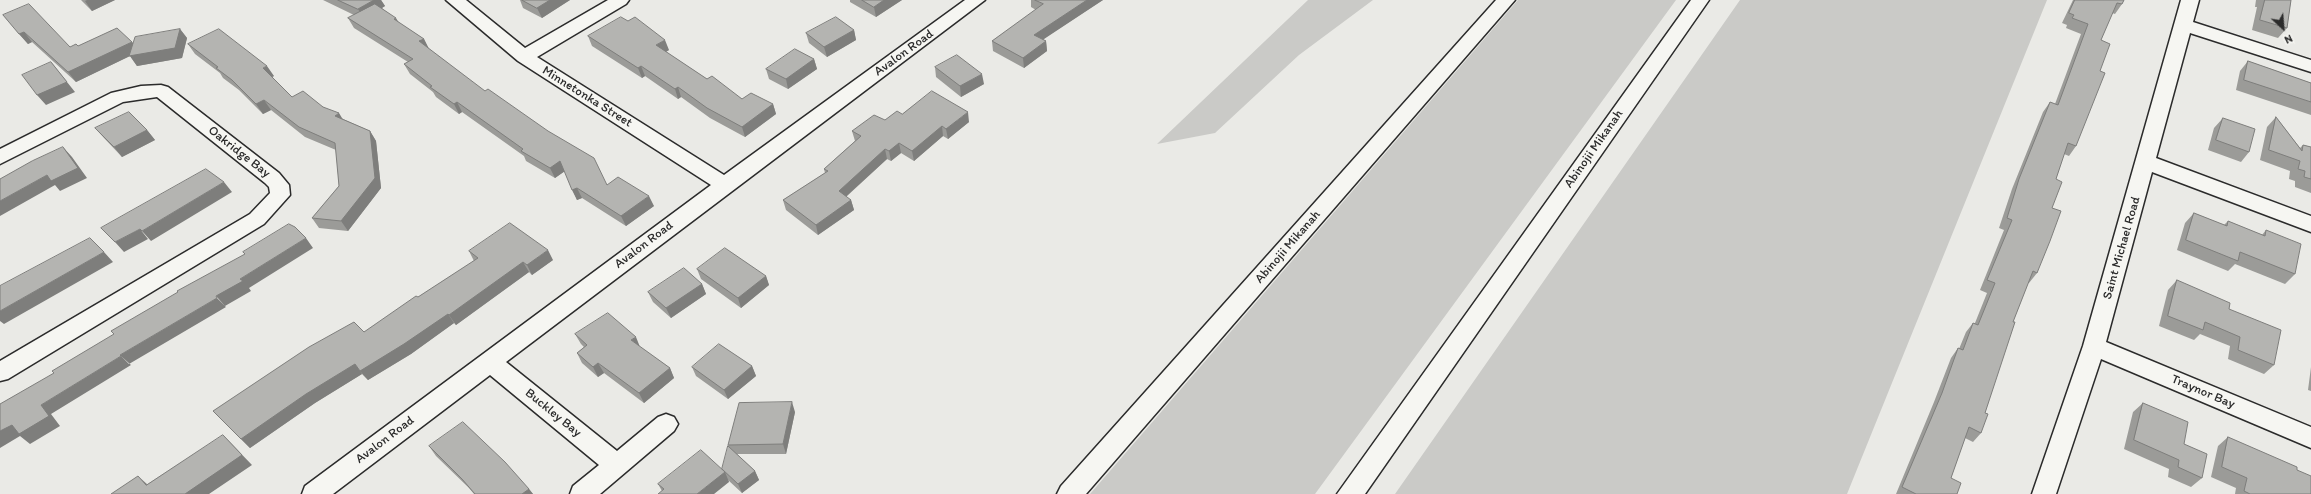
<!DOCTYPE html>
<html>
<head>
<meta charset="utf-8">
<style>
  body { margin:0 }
  #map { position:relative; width:2311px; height:494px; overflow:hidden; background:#eaeae6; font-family:Itim,sans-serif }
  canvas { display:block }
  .north { position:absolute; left:2263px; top:8px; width:40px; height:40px; -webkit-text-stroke:3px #f6f6f2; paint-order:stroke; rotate:154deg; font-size:11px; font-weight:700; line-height:16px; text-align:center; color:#2b2b2b }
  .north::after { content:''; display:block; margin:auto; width:14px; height:18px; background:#2b2b2b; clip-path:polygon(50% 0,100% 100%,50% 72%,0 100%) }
</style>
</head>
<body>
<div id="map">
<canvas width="2311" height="494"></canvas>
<div class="north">N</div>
</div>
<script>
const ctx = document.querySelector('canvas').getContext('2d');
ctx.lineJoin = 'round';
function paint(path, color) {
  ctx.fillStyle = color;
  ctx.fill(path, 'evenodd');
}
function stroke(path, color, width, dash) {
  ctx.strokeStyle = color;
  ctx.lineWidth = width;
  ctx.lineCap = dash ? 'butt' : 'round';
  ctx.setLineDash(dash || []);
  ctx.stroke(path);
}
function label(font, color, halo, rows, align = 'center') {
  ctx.font = font + ' Itim,sans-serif';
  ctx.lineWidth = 3;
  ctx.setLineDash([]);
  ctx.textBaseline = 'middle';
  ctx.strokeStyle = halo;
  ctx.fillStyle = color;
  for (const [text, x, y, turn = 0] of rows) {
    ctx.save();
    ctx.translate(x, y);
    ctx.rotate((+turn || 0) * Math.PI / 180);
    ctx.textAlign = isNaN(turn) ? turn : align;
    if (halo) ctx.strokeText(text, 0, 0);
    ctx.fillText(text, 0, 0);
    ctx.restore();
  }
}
paint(new Path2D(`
  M 1308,0 L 1373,0 L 1299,55 L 1215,133 L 1157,144 Z
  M 1518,0 L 1676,0 L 1315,494 L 1090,494 Z
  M 1740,0 L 2047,0 L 1847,494 L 1395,494 Z`), '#cacac7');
const street = new Path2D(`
  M 446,0 L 466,0 L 525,48 L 608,0 L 629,0 L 626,4 L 537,57 L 724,175 L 965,0 L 985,0 L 506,362 L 617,451 L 658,417 L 666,414 L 674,417 L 678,424 L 674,431 L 600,494 L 570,494 L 573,486 L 599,465 L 490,375 L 333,494 L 302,494 L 305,486 L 711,185 L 518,61 Z
  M 2181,0 L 2199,0 L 2193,22 L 2311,60 L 2311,72 L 2190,33 L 2156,158 L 2311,216 L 2311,232 L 2152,172 L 2106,342 L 2311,427 L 2311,448 L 2101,359 L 2056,494 L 2032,494 L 2083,346 Z
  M 161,85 L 168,87 L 279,173 L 289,185 L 290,195 L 264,224 L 8,379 L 0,381 L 0,361 L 250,214 L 270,193 L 269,187 L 265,183 L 157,97 L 123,102 L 0,164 L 0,149 L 111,93 L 141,86 Z`);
const primary = new Path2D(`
  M 1496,0 L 1515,0 L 1086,494 L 1057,494 L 1061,486 Z
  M 1691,0 L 1709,0 L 1365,494 L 1337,494 Z`);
stroke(street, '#2b2b2b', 3);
stroke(primary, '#2b2b2b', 3);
paint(street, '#f6f6f2');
paint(primary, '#f6f6f2');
paint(new Path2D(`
  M 81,0 L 115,0 L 92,11 Z
  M 323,0 L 381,0 L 385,6 L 382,8 L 399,23 L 424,39 L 429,49 L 607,185 L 654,206 L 626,226 L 582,198 L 577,200 L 565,171 L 555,178 L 526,161 L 524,156 L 462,112 L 459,114 L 436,97 L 433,92 L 410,74 L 404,64 L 408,62 L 354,28 L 348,18 L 354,15 Z
  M 520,0 L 570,0 L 542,18 L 523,8 Z
  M 850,0 L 902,0 L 876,17 L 850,2 Z
  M 1031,0 L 1103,0 L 1043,39 L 1046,41 L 1047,51 L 1024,68 L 993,51 L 992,41 L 1036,10 L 1031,7 Z
  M 2073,0 L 2124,0 L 2122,4 L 2115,14 L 2112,13 L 2101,40 L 2100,71 L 2076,146 L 2069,156 L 2064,154 L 2056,179 L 2052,208 L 2037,273 L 2029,283 L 2028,283 L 2013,322 L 1985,413 L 1981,433 L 1973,442 L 1965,438 L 1951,478 L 1957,494 L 1896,494 L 1934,402 L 1951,358 L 1958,348 L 1959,349 L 1966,332 L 1973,323 L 1975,323 L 1987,293 L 1980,290 L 2004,230 L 1999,228 L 2012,189 L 2043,112 L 2050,102 L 2055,104 L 2081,34 L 2066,28 L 2067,25 L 2062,23 Z
  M 2256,0 L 2291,0 L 2287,28 L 2278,38 L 2252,30 L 2257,7 L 2255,7 Z
  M 3,15 L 70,47 L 132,42 L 133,43 L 180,29 L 187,38 L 182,58 L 137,66 L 130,56 L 76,82 L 32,42 L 28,44 Z
  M 854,30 L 856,40 L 827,57 L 809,43 L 806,33 Z
  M 588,36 L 669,50 L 666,52 L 707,79 L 742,99 L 773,104 L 776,114 L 745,137 L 710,118 L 681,97 L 678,99 L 645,76 L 642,78 L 592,46 Z
  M 188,44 L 274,76 L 272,77 L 292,97 L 323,107 L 343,119 L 370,131 L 376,141 L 381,188 L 348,231 L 319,228 L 312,218 L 339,186 L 336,150 L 305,137 L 271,110 L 263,114 L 239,90 L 223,78 L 220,73 L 195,54 Z
  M 814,59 L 817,69 L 788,89 L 769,79 L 766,69 Z
  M 2248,61 L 2311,83 L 2311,115 L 2236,90 L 2240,71 Z
  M 935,67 L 984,84 L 961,97 L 936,77 Z
  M 902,114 L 969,122 L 948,139 L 943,136 L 914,161 L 901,153 L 891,161 L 887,159 L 846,197 L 851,200 L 854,210 L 818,235 L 786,210 L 783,200 L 825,173 L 824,169 L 855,141 L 852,131 L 885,120 Z
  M 2276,117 L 2300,148 L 2303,145 L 2311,147 L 2311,193 L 2295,187 L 2295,181 L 2289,179 L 2290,171 L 2260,160 L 2267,127 Z
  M 2223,118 L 2249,152 L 2241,162 L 2208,150 L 2214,128 Z
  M 95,128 L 147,130 L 155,140 L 122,157 L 104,138 Z
  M 2194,213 L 2224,225 L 2228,221 L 2262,235 L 2266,230 L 2295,274 L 2285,284 L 2235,264 L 2228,271 L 2177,250 L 2185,223 Z
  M 469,251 L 553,260 L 532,275 L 529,272 L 456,325 L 454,323 L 411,354 L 368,380 L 362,374 L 315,403 L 250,448 L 213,411 L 364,332 L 474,261 Z
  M 697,269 L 766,276 L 769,285 L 741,308 L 701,279 Z
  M 2177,280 L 2229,309 L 2274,365 L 2264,374 L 2228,359 L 2230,346 L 2200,334 L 2194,340 L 2159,326 L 2168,290 Z
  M 702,284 L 706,294 L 671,318 L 653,302 L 648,292 Z
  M 575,334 L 640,347 L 670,368 L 674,378 L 644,403 L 604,373 L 598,377 L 582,363 L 577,353 L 584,347 L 581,344 Z
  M 752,366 L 756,376 L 728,399 L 696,376 L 692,367 Z
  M 2311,367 L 2311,391 L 2308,390 Z
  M 2143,403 L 2184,444 L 2202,478 L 2191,487 L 2168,477 L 2169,469 L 2124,449 L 2133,412 Z
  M 795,412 L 786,454 L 737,454 L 755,471 L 759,480 L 742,493 L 728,480 L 729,482 L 662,491 L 658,484 L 723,471 L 722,469 L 729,447 L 728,445 Z
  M 2228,437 L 2297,470 L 2311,494 L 2235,494 L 2236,488 L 2211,477 L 2218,446 Z
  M 429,446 L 529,489 L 533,494 L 474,494 L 469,488 L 436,456 Z`), '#9b9b98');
paint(new Path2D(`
  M 87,0 L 115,0 L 92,11 L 85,1 Z
  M 374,0 L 381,0 L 385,6 L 364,19 L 358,9 Z
  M 550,0 L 570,0 L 542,18 L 537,8 Z
  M 884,0 L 902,0 L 876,17 L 874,7 Z
  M 1087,0 L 1103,0 L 1035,45 L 1034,35 Z
  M 396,18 L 402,28 L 394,19 Z
  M 180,29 L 187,38 L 182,58 L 137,66 L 130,56 L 76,82 L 68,72 L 132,42 L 140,52 Z
  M 854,30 L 856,40 L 827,57 L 824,47 Z
  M 24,32 L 32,42 L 28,44 L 19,34 Z
  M 424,39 L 429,49 L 419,41 Z
  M 665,40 L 669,50 L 660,55 L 656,45 Z
  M 1046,41 L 1047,51 L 1024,68 L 1023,58 Z
  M 814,59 L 817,69 L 788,89 L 786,79 Z
  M 51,62 L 75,92 L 46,105 L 37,95 Z
  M 267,66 L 274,76 L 270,78 L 263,68 Z
  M 641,66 L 645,76 L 642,78 L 638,68 Z
  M 982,74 L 984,84 L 961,97 L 960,86 Z
  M 678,87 L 681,97 L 678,99 L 675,89 Z
  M 264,100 L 271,110 L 263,114 L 256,104 Z
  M 457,102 L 462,112 L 459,114 L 454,104 Z
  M 773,104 L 776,114 L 745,137 L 742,127 Z
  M 968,112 L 969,122 L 948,139 L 946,129 Z
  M 339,113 L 345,123 L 335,116 Z
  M 942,126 L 943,136 L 914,161 L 912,151 Z
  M 147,130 L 155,140 L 122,157 L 114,147 Z
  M 370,131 L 376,141 L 381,188 L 348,231 L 341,221 Z
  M 899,143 L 901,153 L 891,161 L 889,151 Z
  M 63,147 L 72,157 L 87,178 L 60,191 L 55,185 L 0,216 L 0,201 L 47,175 Z
  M 885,149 L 887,159 L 841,201 L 839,191 Z
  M 560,161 L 565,171 L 555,178 L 550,168 Z
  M 224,182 L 232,192 L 151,241 L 142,231 Z
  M 577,188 L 582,198 L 577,200 L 572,190 Z
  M 649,196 L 654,206 L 626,226 L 621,216 Z
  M 851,200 L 854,210 L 818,235 L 816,225 Z
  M 140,229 L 148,239 L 124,252 L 115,242 Z
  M 306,238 L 313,248 L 249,288 L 251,291 L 225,306 L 216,296 L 240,279 Z
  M 548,250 L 553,260 L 532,275 L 527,265 Z
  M 104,252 L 113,262 L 4,324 L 0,321 L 0,311 Z
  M 523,262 L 529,272 L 456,325 L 449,315 Z
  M 766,276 L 769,285 L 741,308 L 738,298 Z
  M 702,284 L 706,294 L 671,318 L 666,308 Z
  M 217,298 L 226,307 L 129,364 L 120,355 Z
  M 448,314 L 454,323 L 411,354 L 368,380 L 360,371 Z
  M 636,337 L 640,347 L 631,340 Z
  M 121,356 L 131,365 L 51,414 L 60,426 L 30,444 L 20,436 L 0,448 L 0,431 L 41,405 Z
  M 598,363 L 604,373 L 598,377 L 593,367 Z
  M 355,364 L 362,374 L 315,403 L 250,448 L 241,439 L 306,394 Z
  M 752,366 L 756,376 L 728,399 L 724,390 Z
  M 670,368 L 674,378 L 644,403 L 639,393 Z
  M 792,402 L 795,412 L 786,454 L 783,444 Z
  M 223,435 L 252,465 L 209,494 L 185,494 Z
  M 755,471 L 759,480 L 742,493 L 738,484 Z
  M 725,472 L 729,482 L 714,494 L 697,494 Z
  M 138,476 L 148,485 L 146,485 Z
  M 529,489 L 533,494 L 522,494 Z`), '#7e7e7c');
const building = new Path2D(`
  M 338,0 L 374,0 L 358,9 Z
  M 522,0 L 550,0 L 537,8 Z
  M 862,0 L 884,0 L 874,7 Z
  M 1035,0 L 1087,0 L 1034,35 L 1046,41 L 1023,58 L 992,41 L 1043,4 Z
  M 2075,0 L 2124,0 L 2122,4 L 2117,3 L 2101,40 L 2110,44 L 2100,71 L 2105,73 L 2076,146 L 2068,143 L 2056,179 L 2062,182 L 2052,208 L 2061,211 L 2050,241 L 2037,273 L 2033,271 L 2013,322 L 2015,322 L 1985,413 L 1988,414 L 1981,433 L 1969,427 L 1951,478 L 1961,483 L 1957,494 L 1916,494 L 1902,487 L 1942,393 L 1958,348 L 1963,350 L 1973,323 L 1978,325 L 1995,283 L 1987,280 L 2012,220 L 2007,218 L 2019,179 L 2050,102 L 2058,105 L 2088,24 L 2072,18 L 2074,15 L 2069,13 Z
  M 2265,0 L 2291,0 L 2287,28 L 2260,20 Z
  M 29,4 L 70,47 L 76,44 L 78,46 L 117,28 L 132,42 L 68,72 L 24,32 L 19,34 L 3,15 Z
  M 375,4 L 396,18 L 394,19 L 424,39 L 419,41 L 485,91 L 488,89 L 548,131 L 594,158 L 607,185 L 618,177 L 649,196 L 621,216 L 577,188 L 572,190 L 560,161 L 550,168 L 521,151 L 523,149 L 457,102 L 454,104 L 430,87 L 432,86 L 404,64 L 413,59 L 348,18 Z
  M 621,17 L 628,21 L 635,17 L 665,40 L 656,45 L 707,79 L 712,76 L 742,99 L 751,93 L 773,104 L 742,127 L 707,108 L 678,87 L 675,89 L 641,66 L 638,68 L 588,36 Z
  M 836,17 L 854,30 L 824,47 L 806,33 Z
  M 180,29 L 175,48 L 129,56 L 135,37 Z
  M 219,29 L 267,66 L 263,68 L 292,97 L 303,91 L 323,107 L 339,113 L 335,116 L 370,131 L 375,178 L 341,221 L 312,218 L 339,186 L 335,143 L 299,127 L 264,100 L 256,104 L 232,80 L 216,68 L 218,67 L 188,44 Z
  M 795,49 L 814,59 L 786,79 L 766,69 Z
  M 957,55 L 982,74 L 960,86 L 935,67 Z
  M 2248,61 L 2311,83 L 2311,102 L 2244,80 Z
  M 51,62 L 67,82 L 37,95 L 22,75 Z
  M 932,91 L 968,112 L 946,129 L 942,126 L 912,151 L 899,143 L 889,151 L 885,149 L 839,191 L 851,200 L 816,225 L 783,200 L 828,171 L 824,169 L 861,136 L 852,131 L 874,115 L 885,120 L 897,111 L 902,114 Z
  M 129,112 L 147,130 L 114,147 L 95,128 Z
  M 2276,117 L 2302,151 L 2303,145 L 2311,147 L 2311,179 L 2304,177 L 2305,171 L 2298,169 L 2300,161 L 2269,150 Z
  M 2223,118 L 2255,129 L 2249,152 L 2216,140 Z
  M 63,147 L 78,168 L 51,181 L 47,175 L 0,201 L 0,179 L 32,161 Z
  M 206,169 L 224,182 L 142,231 L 140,229 L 115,242 L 101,228 Z
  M 2194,213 L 2227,226 L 2228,221 L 2265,236 L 2266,230 L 2301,244 L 2295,274 L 2240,252 L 2238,261 L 2186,240 Z
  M 510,223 L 548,250 L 527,265 L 523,262 L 449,315 L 448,314 L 404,344 L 360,371 L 355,364 L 306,394 L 241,439 L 213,411 L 309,347 L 354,322 L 364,332 L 416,296 L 418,297 L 478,258 L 469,251 Z
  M 289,224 L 295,227 L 306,238 L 240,279 L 243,281 L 216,296 L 217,298 L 120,355 L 121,356 L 41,405 L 49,416 L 19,434 L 12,425 L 0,431 L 0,404 L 54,373 L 52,371 L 114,334 L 111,331 L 178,292 L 177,291 L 245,254 L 243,252 Z
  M 90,238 L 104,252 L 0,311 L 0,286 Z
  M 725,248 L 766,276 L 738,298 L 697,269 Z
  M 684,268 L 702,284 L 666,308 L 648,292 Z
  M 2177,280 L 2230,303 L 2229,309 L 2281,330 L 2274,365 L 2238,350 L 2240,337 L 2205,322 L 2203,330 L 2168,316 Z
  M 608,313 L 636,337 L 631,340 L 670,368 L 639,393 L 598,363 L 593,367 L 577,353 L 587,345 L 575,334 Z
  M 719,344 L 752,366 L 724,390 L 692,367 Z
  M 792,402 L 783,444 L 728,445 L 739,403 Z
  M 2143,403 L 2188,422 L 2184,444 L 2207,454 L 2202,478 L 2178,467 L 2179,460 L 2134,440 Z
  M 463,422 L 505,462 L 529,489 L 522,494 L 475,494 L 462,479 L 429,446 Z
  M 223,435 L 242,455 L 185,494 L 111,494 L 138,476 L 146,485 Z
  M 2228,437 L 2297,467 L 2297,470 L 2311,476 L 2311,494 L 2250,494 L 2244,491 L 2247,478 L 2222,467 Z
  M 728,446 L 755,471 L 738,484 L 722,469 Z
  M 701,450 L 725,472 L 697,494 L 658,494 L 664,489 L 658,484 Z`);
paint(building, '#b4b4b1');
stroke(building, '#7e7e7c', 1);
label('13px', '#2b2b2b', '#f6f6f2', [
  ["Avalon Road",904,53,-36],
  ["Minnetonka Street",587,97,32],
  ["Abinojii Mikanah",1594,149,-55],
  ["Oakridge Bay",239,152,38],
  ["Avalon Road",644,245,-37],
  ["Abinojii Mikanah",1288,247,-49],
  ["Saint Michael Road",2122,248,-74],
  ["Traynor Bay",2203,392,23],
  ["Buckley Bay",553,413,39],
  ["Avalon Road",385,440,-37]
]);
</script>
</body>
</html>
